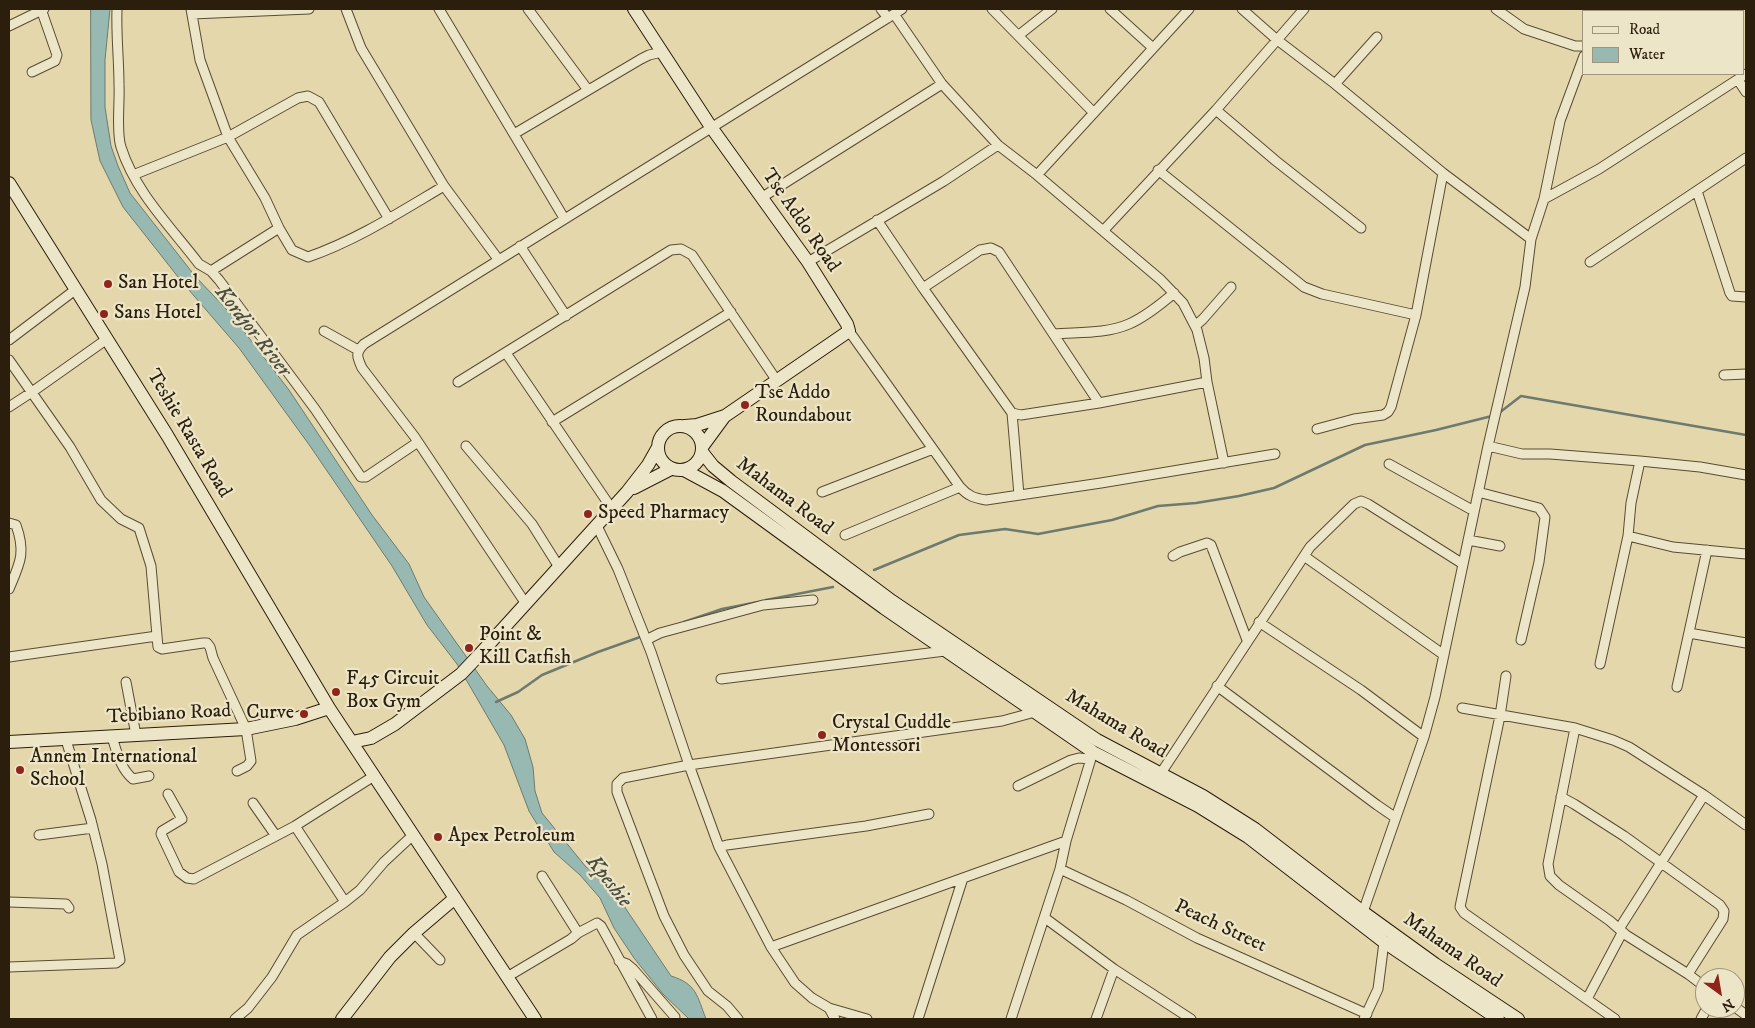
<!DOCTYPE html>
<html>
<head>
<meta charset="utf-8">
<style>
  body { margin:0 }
  #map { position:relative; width:1755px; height:1028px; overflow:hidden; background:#e4d7ab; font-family:"IM FELL DW Pica",serif }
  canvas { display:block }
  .frame { position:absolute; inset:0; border:10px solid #2b1e0d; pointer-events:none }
  .legend { position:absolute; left:1582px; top:10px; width:162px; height:65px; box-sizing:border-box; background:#ede5c8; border:1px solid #9f957d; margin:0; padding:6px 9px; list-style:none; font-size:15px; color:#2b1e0d }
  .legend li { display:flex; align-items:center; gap:10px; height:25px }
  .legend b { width:25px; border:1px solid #9f957d }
  .north { position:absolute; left:1695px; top:968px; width:50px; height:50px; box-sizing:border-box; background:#ede5c8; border:1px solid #9f957d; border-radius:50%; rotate:148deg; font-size:14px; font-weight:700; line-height:20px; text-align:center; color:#2b1e0d }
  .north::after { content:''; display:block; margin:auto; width:18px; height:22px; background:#8f2418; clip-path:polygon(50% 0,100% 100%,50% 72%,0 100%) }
</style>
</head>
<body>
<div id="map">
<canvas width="1755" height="1028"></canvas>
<div class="frame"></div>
<ul class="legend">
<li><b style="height:6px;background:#ede5c8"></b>Road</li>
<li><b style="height:14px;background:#98b8b2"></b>Water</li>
</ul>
<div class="north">N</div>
</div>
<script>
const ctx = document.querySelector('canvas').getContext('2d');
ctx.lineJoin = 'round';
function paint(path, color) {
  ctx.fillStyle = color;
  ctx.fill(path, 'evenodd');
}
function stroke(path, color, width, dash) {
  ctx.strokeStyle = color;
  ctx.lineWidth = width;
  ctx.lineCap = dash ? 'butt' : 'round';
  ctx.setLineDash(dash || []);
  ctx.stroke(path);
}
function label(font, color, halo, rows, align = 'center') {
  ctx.font = font + ' "IM FELL DW Pica",serif';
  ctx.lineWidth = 4.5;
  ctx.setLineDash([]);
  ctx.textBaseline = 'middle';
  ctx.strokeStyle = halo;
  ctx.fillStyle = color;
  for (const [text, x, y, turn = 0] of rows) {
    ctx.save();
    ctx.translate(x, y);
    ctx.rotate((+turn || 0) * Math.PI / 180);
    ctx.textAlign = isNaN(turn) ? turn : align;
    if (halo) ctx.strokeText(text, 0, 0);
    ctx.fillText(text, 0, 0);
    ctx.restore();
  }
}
const water = new Path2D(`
  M 91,9 L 110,9 L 105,60 L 105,107 L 111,146 L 118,166 L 130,193 L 195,276 L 229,312 L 289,390 L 372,515 L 409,564 L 424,597 L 487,686 L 511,715 L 525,739 L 533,767 L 535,791 L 542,813 L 586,867 L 615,889 L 626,909 L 671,976 C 697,984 697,996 706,1019 L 689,1019 L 663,994 L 634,958 L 614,928 L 600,898 L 580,875 L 554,852 L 529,811 L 504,745 L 457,664 L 427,625 L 392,566 L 310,446 L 239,348 L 182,282 L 123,207 L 100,161 L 91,120 Z`);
paint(water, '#98b8b2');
stroke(water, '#6c7a70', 1);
stroke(new Path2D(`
  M 1499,413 L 1521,396 L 1746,435
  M 874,570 L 959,535 L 1005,529 L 1038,534 L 1112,520 L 1158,506 L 1196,503 L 1239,496 L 1274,488 L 1365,445 L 1436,430 L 1492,416
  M 766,600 L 833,587
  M 684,622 L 722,609 L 758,602
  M 496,702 L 518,692 L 542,675 L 598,652 L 643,636`), '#6c7a70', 2.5);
const street = new Path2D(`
  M 117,9 C 116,35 119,60 119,85 C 120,102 116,132 121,147 C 135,192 171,227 199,264 L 211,271 L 219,280 L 315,409 L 361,477 L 366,477 L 418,442
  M 191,9 L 200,60 L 228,137 L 265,198 L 279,228 L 292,250 L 308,257 C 357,240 400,212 444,186
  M 346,9 L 361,48 L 444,186 L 498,259
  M 439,9 L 564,218
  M 528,9 L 588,90
  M 881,9 L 888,18
  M 992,9 L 1094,113
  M 1110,9 L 1153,48
  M 1242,9 L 1276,39 L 1335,84 L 1443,173 L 1531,239
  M 1496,9 L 1524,29 L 1575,46 L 1584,46
  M 1598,11 L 1599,9
  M 192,14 L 309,9
  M 894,14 L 942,84 L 998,145 L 1037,175 L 1161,280 L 1183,303 L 1197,330 L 1204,358 L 1207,382 L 1224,463
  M 9,26 L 44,9
  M 1019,35 L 1052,9
  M 32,72 L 55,61 L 57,55 L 41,9
  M 1738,80 L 1746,92
  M 1335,84 L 1377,37
  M 1216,110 L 1276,161 L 1361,228
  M 514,134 L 641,59 L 649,55 L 662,52
  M 1158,170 L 1304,287 L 1322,294 L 1416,315
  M 133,175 L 228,137 L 298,98 L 308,96 L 319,102 L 389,219
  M 1037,175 L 1189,9
  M 1697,191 L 1730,293 L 1732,296 L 1746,297
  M 761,198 L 942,84
  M 1544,199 L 1599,169 L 1746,74
  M 877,220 L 923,288 L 1012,413 L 1021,415 L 1099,403 L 1207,382
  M 1103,231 L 1216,110 L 1304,9
  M 520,246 L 566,316
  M 808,262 L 944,181 L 998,145
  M 1590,262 L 1746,158
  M 211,271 L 279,228
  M 923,288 L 980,250 L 991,248 L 999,252 L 1099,403
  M 1195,326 L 1203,319 L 1231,287
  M 324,331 L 358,350
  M 849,331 L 960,487 C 968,496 974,498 986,500 L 1101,483 L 1275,454
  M 1054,334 C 1078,332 1106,334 1129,324 C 1145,317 1160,305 1174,293
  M 9,340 L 75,290
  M 506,353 L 612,509
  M 9,360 L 70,447 L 101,500 L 121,519 L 139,528 L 151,566 L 157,636 L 9,657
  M 1724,375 L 1746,374
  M 458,382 L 671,250 L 681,249 L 692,255 L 777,381
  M 9,407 L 32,392 L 107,339
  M 1012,413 L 1019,495
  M 552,422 L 731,312
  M 1317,429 L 1354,419 L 1383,415 L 1388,412 L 1391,407 L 1416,315 L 1443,173
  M 466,446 L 532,524 L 559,567
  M 1488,446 L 1522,454 L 1550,454 L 1640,461 L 1631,503 L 1628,536 L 1673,547 L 1746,554
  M 1640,461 L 1700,467 L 1746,475
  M 1389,464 L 1474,511
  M 822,492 L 933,449
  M 1478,492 L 1539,508 L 1545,517 L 1539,562 L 1521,640
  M 9,523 L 16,525 C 26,553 20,563 9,589
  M 597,526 L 618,569 L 651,652 L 689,765 L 719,847 L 771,947 L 795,983 L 812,998 L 829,1008 L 835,1019
  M 845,535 L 960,487
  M 1468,540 L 1500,546
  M 1173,556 L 1180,552 L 1207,543 L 1211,545 L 1247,640
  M 1304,556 L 1444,655
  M 526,604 L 414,436 L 362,368 C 357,357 355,353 364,344 L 902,9
  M 1259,622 L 1361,690 L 1424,737
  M 1689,633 L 1746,643
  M 157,636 L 158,647 L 162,649 L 203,643 L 207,643 L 210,647 L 213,658 L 246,729 L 251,761 L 247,766 L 237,771
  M 646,640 L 660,633 L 763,605 L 813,600
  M 1600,664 L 1628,536
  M 1506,676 L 1500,716 L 1460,907 L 1464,913 L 1615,1019
  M 721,679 L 945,651
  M 126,682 L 136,735
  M 1217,686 L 1377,805 L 1396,818
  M 1677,687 L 1707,550
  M 1462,708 L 1575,728 L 1613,740 L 1629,747 L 1704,795 L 1746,825
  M 1575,728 L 1548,864 L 1550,876 L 1559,885 L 1610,921 L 1626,935 L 1688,974 L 1705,987
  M 112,737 C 117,752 120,768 133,779 L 149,776
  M 1161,773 L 1310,547 L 1354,504 L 1361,501 L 1368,504 L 1463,564
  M 1018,786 L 1071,760 L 1079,758 L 1090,759
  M 168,794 L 182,819 L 162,831 L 161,834 L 179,872 L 187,878 L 194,879 L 295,826 L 374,776
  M 1561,797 L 1574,804 L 1624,836 L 1720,905 L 1724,911 L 1723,919 L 1688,974
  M 253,803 L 276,836
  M 295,826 L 345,902
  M 39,835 L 93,828
  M 719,847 L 727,845 L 866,826 L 929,814
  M 1060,869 L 1126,900 L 1197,938 L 1367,1014
  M 542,876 L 578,933
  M 9,902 L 66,904 L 69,908
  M 1363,912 L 1424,737 L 1435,697 L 1488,446 L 1525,287 L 1531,239 L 1544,199 L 1560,121 L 1584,56
  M 1045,918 L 1114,969 L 1191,1019
  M 1619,929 L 1704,795
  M 414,933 L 440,960
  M 771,947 L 1066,841
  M 619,961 L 627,964 L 633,969 L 675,1017
  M 9,967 L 116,963 L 120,960 L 102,864 L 91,820 L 66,740
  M 507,977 L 571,939 L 578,933 L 597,923 L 601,926 L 652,1019
  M 1587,999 L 1622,933
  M 1735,1007 L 1746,1015
  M 829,1008 L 867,1019
  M 235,1019 L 248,1008 L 272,977 L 297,935 L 345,902 L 360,890 L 384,862 L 413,835
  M 738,1019 L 727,1006 L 708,991 L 684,955 L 664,916 L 617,792 L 617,784 L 623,778 L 689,765 L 1002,721 L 1035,712
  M 918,1019 L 963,878
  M 1011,1019 L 1060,869 L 1066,841 L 1093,752
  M 1096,1019 L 1114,969
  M 1364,1019 L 1378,989 L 1384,942
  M 1701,1019 L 1707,1008`);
const secondary = new Path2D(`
  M 634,9 L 711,127 L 808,262 L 847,324 L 849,331 L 725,416 L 697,425 L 685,426
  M 9,183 L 167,435 L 329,708 L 535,1019
  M658 448a22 22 0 1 1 44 0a22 22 0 1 1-44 0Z
  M 702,447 L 724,417
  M 702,452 L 713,466 L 731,481 L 892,601 L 1097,740 L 1203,796 L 1255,829 L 1363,912 L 1435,964 L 1518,1019
  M 684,470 L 723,491 L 884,608 L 1093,752 L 1198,806 L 1248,837 L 1384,942 L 1498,1019
  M 634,488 L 671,469
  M 9,742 L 246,729 L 295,719 L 329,708
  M 352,742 L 371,738 L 395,724 L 461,674 L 480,654 L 627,492 L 648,465 L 657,449
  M 342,1019 L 390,957 L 414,933 L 455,898`);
stroke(street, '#594c34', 11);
stroke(secondary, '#2b1e0d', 14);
stroke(street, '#ede5c8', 9);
stroke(secondary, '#ede5c8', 12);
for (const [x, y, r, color] of [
  [108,284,5,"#8f2418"],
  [104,314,5,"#8f2418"],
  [745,405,5,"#8f2418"],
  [588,514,5,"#8f2418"],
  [469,648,5,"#8f2418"],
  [336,692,5,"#8f2418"],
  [304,714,5,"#8f2418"],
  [822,735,5,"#8f2418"],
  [20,770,5,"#8f2418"],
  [438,837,5,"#8f2418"]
]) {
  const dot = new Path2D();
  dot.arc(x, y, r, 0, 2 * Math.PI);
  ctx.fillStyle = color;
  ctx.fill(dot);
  stroke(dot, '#ede5c8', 2);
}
label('20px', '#2b1e0d', '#ede5c8', [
  ["Tse Addo Road",800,221,55],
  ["Teshie Rasta Road",188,434,59],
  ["Mahama Road",784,497,37],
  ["Tebibiano Road",169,715,-3],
  ["Mahama Road",1116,725,31],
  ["Peach Street",1220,927,25],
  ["Mahama Road",1452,951,35]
]);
label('20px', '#2b1e0d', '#ede5c8', [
  ["San Hotel",118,284],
  ["Sans Hotel",114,314],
  ["Tse Addo",755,394],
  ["Roundabout",755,417],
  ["Speed Pharmacy",598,514],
  ["Point &",479,636],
  ["Kill Catfish",479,659],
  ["F45 Circuit",346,680],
  ["Box Gym",346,703],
  ["Curve",294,714,"right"],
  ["Crystal Cuddle",832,724],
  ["Montessori",832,747],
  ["Annem International",30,758],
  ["School",30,781],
  ["Apex Petroleum",448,837]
], 'left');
label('italic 21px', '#4c4c3f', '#ede5c8', [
  ["Kordjor River",252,332,52],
  ["Kpeshie",608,882,52]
]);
</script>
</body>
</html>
